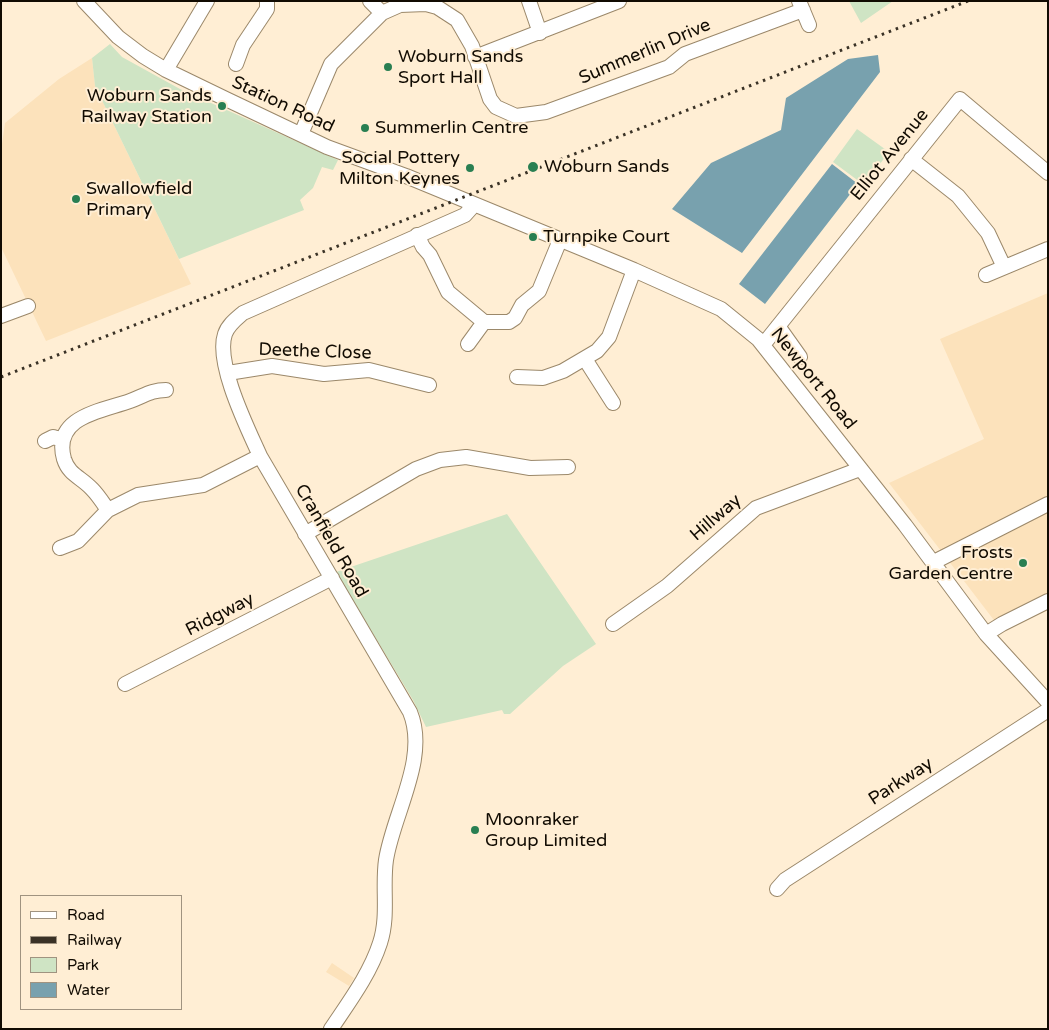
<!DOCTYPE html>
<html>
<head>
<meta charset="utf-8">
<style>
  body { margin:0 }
  #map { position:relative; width:1049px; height:1030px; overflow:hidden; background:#ffeed4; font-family:"Varela Round",sans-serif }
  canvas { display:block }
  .frame { position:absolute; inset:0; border:2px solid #110b02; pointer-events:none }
  .legend { position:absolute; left:20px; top:895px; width:162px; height:115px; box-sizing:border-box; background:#ffeed4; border:1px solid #a09380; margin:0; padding:6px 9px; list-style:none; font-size:15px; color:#110b02 }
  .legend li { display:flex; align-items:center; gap:10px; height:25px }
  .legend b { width:25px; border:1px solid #a09380 }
</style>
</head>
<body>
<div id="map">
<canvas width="1049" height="1030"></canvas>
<div class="frame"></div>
<ul class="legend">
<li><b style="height:6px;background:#fff"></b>Road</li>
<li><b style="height:6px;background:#3a3226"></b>Railway</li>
<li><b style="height:14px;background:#cfe4c4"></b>Park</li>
<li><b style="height:14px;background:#78a1ae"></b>Water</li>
</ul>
</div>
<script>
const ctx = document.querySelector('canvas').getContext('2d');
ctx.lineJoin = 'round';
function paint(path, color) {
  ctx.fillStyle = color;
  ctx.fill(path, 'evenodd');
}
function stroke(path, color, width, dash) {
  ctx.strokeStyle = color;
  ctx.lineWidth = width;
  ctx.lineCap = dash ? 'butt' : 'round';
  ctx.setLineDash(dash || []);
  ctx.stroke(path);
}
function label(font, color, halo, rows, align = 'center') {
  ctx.font = font + ' "Varela Round",sans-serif';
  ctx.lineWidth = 4;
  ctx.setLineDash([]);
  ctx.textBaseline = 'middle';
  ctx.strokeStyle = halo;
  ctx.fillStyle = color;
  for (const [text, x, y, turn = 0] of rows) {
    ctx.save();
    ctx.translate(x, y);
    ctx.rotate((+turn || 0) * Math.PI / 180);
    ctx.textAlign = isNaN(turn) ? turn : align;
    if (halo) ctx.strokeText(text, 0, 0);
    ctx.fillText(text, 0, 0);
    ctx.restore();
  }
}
paint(new Path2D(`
  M 92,58 L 95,86 L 191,284 L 46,341 L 1,247 L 1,151 L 5,123 L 59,79 Z
  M 1048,293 L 1048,610 L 1003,632 L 889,483 L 984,439 L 940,339 Z
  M 332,963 L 354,978 L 349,986 L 326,972 Z`), '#fce2bb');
paint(new Path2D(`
  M 849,1 L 893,1 L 861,23 Z
  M 110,44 L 122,57 L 180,89 L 338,160 L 333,170 L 322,167 L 313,188 L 300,200 L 304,210 L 179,259 L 95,86 L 92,58 Z
  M 857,129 L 889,152 L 864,185 L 833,162 Z
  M 507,514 L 596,644 L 563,666 L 510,714 L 504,714 L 502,710 L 426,727 L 413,700 L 336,572 Z`), '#cfe4c4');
paint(new Path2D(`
  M 878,55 L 880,72 L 742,253 L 672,209 L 711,163 L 781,130 L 786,98 L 848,59 Z
  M 832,164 L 858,184 L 765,304 L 739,284 Z`), '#78a1ae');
const minor = new Path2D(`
  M 84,1 L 118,37 L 143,56 L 166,70 L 228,100 L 327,147 L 406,176 L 634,270 L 721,309 L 758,339 L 905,525 L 986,634 L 1048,702
  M 370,1 L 382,13
  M 529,1 L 540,33
  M 799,1 L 809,25
  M 475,57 L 619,1
  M 236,64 L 243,45 L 267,9 L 267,1
  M 166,70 L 207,1
  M 301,134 L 331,64 L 382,13 L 400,5 L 426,4 L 437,7 L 457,20 L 472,46 L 490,99 L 496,107 L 516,116 L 546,112 L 669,67 L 685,54 L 803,10
  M 911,159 L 958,196 L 988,233 L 1004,267
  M 417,235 L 423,247 L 430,255 L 448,292 L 484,322 L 509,322 L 515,318 L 522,305 L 539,291 L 560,240
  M 986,275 L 1048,249
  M 1,316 L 28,306
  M 778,326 L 800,357
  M 468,344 L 484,322
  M 763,345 L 960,99 L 1048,173
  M 585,359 L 613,403
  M 228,373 L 272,366 L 324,374 L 369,370 L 429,385
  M 517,377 L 543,378 L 563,371 L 597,351 L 609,337 L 634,270
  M 45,441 L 53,437 L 63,440
  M 108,510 C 103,503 98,495 92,489 C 81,477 69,475 64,459 C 52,416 103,411 130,401 C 144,396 151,390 166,390
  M 305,534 L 416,469 L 440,460 L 466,457 L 530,468 L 568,467
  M 60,548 L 78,541 L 108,510 L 138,495 L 203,485 L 260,456
  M 934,562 L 1048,504
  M 613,624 L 667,586 L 756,508 L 860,469
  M 986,634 L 1002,624 L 1048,601
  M 125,684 L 332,578
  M 777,889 L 785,880 L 1048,710
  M 331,1029 C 349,1002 370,974 380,943 C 389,916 382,887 386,860 C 393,814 429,758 410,712 L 260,456 C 248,429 215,363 225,334 C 228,325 236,319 243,313 L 465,215 L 474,205`);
stroke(minor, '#9b886a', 16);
stroke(minor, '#fff', 14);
stroke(new Path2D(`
  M 1,377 L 968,1`), '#3a3226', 3, [2.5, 5]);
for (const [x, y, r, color] of [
  [388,67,5,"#297f52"],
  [222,106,5,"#297f52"],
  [365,128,5,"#297f52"],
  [533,167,6,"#297f52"],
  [470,168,5,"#297f52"],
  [76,199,5,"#297f52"],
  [533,237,5,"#297f52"],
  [1023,563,5,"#297f52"],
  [475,830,5,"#297f52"]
]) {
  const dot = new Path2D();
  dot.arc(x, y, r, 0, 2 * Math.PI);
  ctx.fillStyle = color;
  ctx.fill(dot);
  stroke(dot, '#ffeed4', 2);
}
label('18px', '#110b02', '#ffeed4', [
  ["Summerlin Drive",645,52,-23],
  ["Station Road",283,105,25],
  ["Elliot Avenue",890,155,-51],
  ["Deethe Close",315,352,2],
  ["Newport Road",813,379,51],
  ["Hillway",716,518,-41],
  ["Cranfield Road",331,541,60],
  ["Ridgway",220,615,-27],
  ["Parkway",901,782,-33]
]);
label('18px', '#110b02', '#ffeed4', [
  ["Woburn Sands",398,57],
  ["Sport Hall",398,78],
  ["Woburn Sands",212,96,"right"],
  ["Railway Station",212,117,"right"],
  ["Summerlin Centre",375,128],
  ["Social Pottery",460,158,"right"],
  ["Milton Keynes",460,179,"right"],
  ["Woburn Sands",544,167],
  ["Swallowfield",86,189],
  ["Primary",86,210],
  ["Turnpike Court",543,237],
  ["Frosts",1013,553,"right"],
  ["Garden Centre",1013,574,"right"],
  ["Moonraker",485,820],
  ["Group Limited",485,841]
], 'left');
</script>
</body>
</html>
